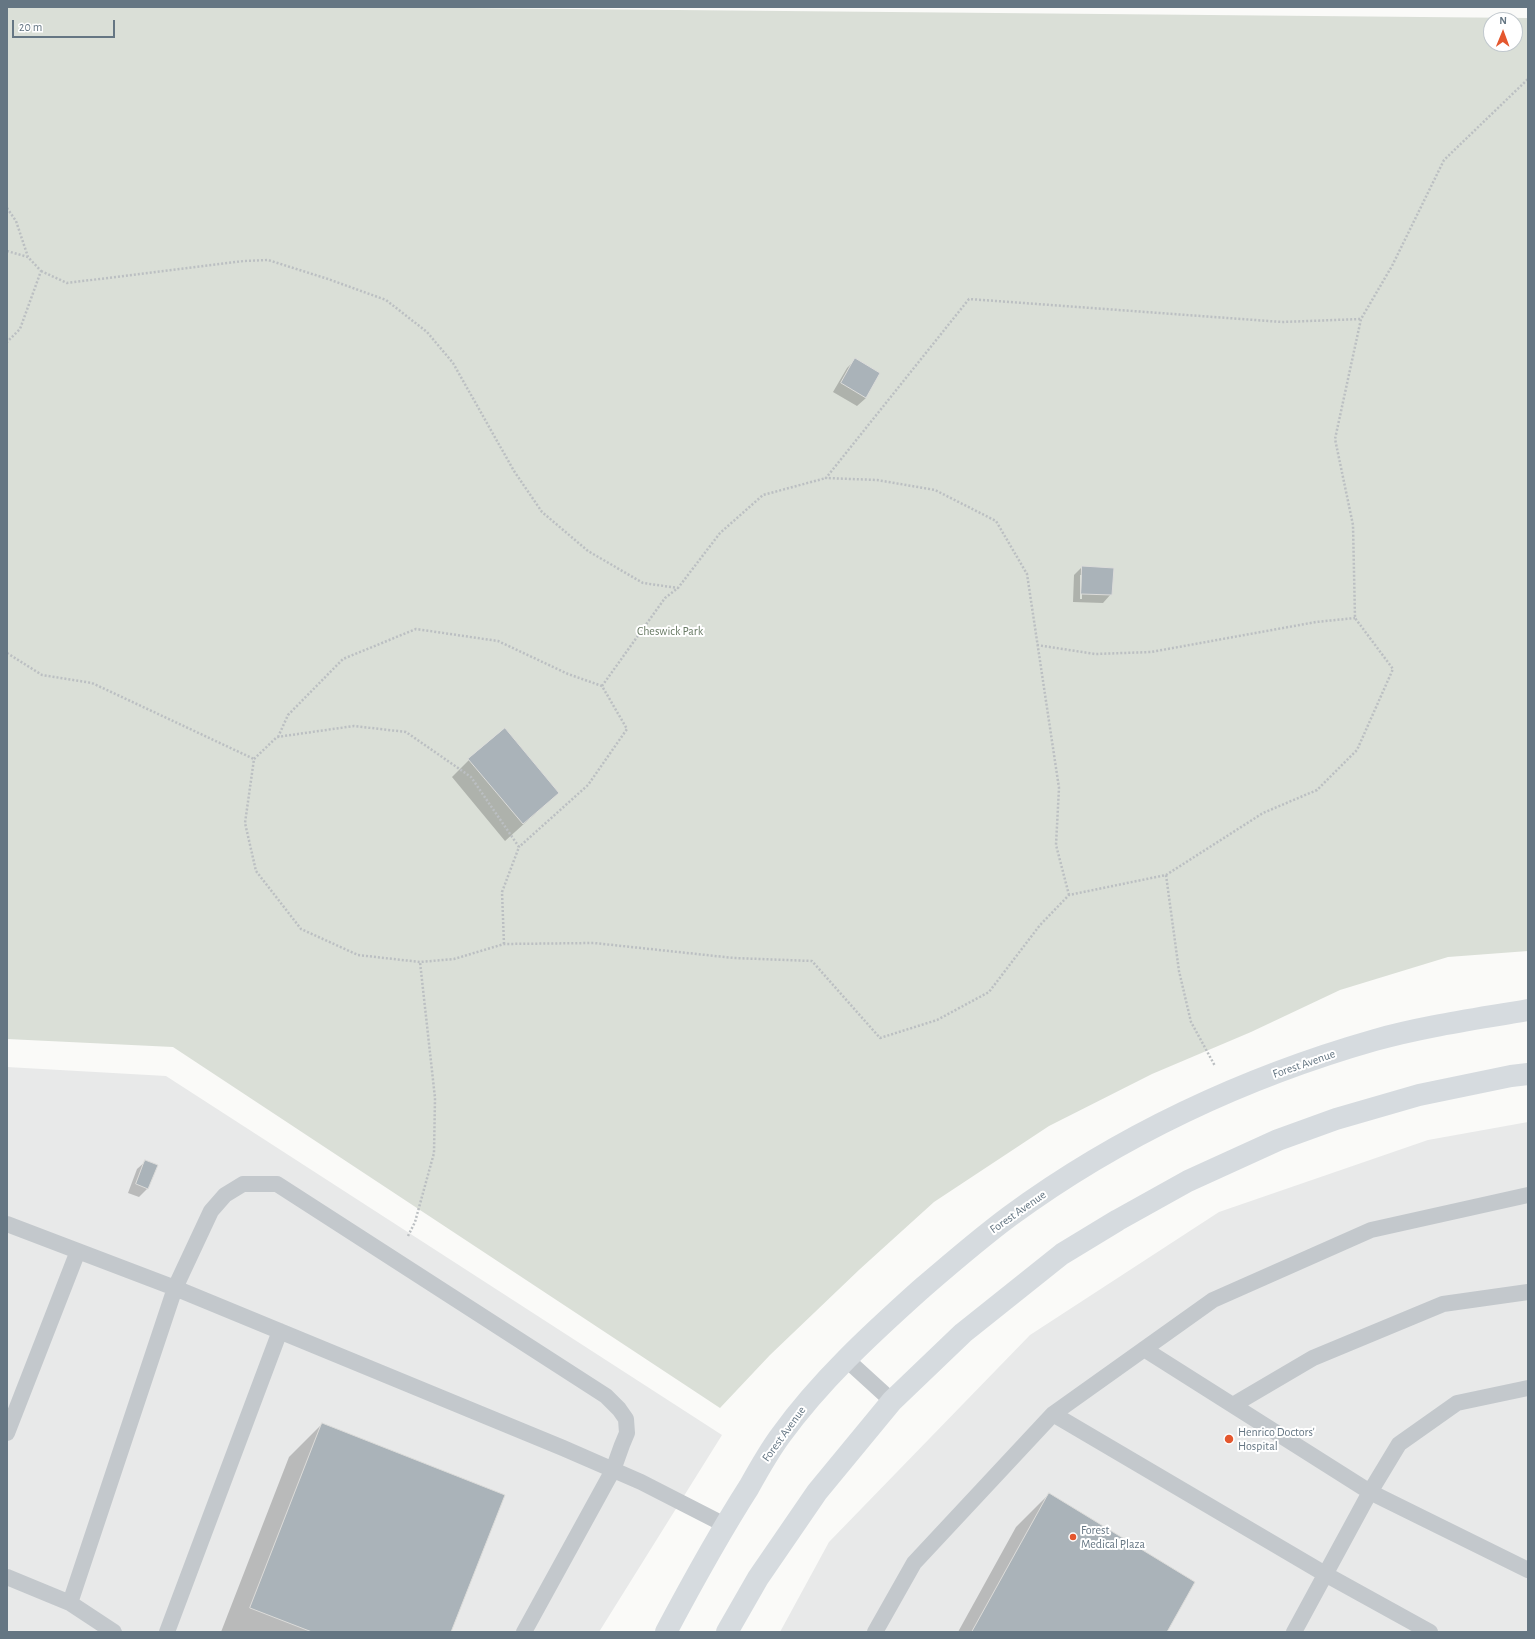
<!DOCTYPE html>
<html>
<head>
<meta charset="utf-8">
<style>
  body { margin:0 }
  #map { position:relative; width:1535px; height:1639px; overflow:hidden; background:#fafaf8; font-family:"Alegreya Sans",sans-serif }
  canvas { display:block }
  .frame { position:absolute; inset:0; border:8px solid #657683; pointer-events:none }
  .north { position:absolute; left:1483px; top:12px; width:40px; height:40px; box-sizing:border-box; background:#fff; border:1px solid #c1c8cd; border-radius:50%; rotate:1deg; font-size:11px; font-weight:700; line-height:16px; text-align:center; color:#657683 }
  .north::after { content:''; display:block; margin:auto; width:14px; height:18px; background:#e4572e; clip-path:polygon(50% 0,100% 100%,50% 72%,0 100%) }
  .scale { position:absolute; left:12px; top:20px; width:103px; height:18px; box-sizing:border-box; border:2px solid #657683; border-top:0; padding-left:5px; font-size:12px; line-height:14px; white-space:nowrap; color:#657683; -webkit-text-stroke:3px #fff; paint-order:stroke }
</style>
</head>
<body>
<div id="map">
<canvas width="1535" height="1639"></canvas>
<div class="frame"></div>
<div class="north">N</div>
<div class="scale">20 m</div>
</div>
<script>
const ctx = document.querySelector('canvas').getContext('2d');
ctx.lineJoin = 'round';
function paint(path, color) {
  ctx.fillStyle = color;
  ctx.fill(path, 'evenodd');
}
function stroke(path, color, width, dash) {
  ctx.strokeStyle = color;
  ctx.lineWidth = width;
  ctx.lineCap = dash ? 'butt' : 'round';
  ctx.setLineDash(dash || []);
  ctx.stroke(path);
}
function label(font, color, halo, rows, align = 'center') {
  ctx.font = font + ' "Alegreya Sans",sans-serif';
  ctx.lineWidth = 4;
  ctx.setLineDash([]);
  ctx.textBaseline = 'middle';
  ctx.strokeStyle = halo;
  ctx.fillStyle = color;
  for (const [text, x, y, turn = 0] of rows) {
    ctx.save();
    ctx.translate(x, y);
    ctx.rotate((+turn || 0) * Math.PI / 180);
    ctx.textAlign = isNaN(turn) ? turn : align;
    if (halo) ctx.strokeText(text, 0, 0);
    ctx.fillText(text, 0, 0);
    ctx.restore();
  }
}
paint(new Path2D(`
  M 7,1067 L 166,1076 L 722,1435 L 599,1632 L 7,1632 Z
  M 1528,1122 L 1528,1632 L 780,1632 L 829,1542 L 1030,1335 L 1219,1212 L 1428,1140 Z`), '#e8e9e9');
paint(new Path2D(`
  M 7,7 L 359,7 L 1528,18 L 1528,951 L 1448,957 L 1340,990 L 1251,1032 L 1152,1074 L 1049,1126 L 934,1202 L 860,1269 L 770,1355 L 720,1408 L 173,1047 L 7,1039 ZM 1491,20 L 1515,20 L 1515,44 L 1491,44 Z`), '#dadfd7');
paint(new Path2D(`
  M 855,360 L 866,398 L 857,406 L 833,392 L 847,368 Z
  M 1082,567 L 1111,594 L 1103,603 L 1073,602 L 1074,575 ZM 1080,575 L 1082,575 L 1082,599 L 1080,599 Z
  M 469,760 L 558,793 L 505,841 L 452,777 Z
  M 146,1161 L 147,1189 L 139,1197 L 128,1193 L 137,1169 Z
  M 322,1424 L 450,1632 L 221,1632 L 289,1457 Z
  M 1049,1494 L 1166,1632 L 958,1632 L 1016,1527 Z`), '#0003');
const building = new Path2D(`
  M 855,358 L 880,373 L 866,398 L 841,383 Z
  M 1082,566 L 1114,568 L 1112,595 L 1081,594 Z
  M 505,728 L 559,793 L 523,824 L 468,759 Z
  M 145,1160 L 158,1165 L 148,1189 L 136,1184 Z
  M 322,1423 L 505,1495 L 451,1632 L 312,1632 L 250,1608 Z
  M 1049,1493 L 1195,1582 L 1167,1632 L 972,1632 Z`);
paint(building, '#aab3b9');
stroke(building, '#dcdcda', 1);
stroke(new Path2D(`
  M 7,208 L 16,221 L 28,257
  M 7,251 L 28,257 L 41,271 L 20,329 L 7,342
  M 41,271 L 67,283 L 244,261 L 268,260 L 328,279 L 386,300 L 427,332 L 453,363 L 514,471 L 542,512 L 588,551 L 643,583 L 678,588
  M 1037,645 L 1095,654 L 1151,652 L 1316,622 L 1355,618
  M 7,653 L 42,675 L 92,683 L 254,759
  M 602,686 L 665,598 L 678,588 L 720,533 L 763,495 L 826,478
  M 278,737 L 288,715 L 343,659 L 416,629 L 498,641 L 568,674 L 602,686 L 627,729 L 588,785 L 519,847
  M 1166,875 L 1179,971 L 1191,1022 L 1215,1066
  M 1069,895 L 1056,845 L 1059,788 L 1027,574 L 996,521 L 935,490 L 877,480 L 826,478 L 969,299 L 1282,322 L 1361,319
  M 504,944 L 502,892 L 519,847 L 471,777 L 406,732 L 354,726 L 277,737 L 254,759 L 245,823 L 256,871 L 301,929 L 358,955 L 420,962 L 454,959 L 504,944 L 594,943 L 734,958 L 812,961 L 880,1038 L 937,1020 L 989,992 L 1040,925 L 1069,895 L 1166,875 L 1263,813 L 1317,790 L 1357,750 L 1393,669 L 1355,618 L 1353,525 L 1335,439 L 1361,319 L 1392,266 L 1444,160 L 1528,79
  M 408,1236 L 415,1222 L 434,1153 L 435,1098 L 420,962`), '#bbbfc2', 2.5, [2, 2]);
stroke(new Path2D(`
  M 7,1224 L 175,1288 L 563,1448 L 641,1482 L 725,1525
  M 1144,1349 L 1370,1492 L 1528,1570
  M 847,1360 L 892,1401
  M 1233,1405 L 1313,1358 L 1443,1304 L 1528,1292
  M 1053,1414 L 1325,1574 L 1430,1632
  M 7,1433 L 78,1251
  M 7,1577 L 70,1603 L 114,1632
  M 70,1603 L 175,1288 L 211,1211 L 225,1195 L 243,1184 L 277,1184 L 606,1396 L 619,1409 L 626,1419 L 627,1433 L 622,1445 L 613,1470 L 524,1632
  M 167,1632 L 280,1331
  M 875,1632 L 914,1563 L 1053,1414 L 1213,1300 L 1371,1230 L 1528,1195
  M 1294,1632 L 1370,1492 L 1399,1444 L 1457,1403 L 1528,1388`), '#c3c8cc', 16);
stroke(new Path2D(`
  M 666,1632 C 692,1583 719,1534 749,1487 C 759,1469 769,1451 781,1435 C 820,1381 871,1334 920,1290 C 949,1265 979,1239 1010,1216 C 1119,1136 1245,1077 1375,1040 C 1425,1026 1477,1019 1528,1010
  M 727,1632 L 758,1578 L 817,1492 L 892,1401 L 963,1333 L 1062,1254 L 1118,1220 L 1188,1181 L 1278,1140 L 1336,1119 L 1419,1095 L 1511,1076 L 1528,1074`), '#d6dbdf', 22);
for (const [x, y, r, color] of [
  [1229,1439,5,"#e4572e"],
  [1073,1537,4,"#e4572e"]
]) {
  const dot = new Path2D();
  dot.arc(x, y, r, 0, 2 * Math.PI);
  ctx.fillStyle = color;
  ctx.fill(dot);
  stroke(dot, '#fff', 1.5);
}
label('12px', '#687a64', '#fff', [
  ["Cheswick Park",670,631]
]);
label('12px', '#657683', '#fff', [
  ["Forest Avenue",1304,1064,-19],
  ["Forest Avenue",1018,1212,-35],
  ["Forest Avenue",784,1434,-54]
]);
label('12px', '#657683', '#fff', [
  ["Henrico Doctors'",1238,1432],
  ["Hospital",1238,1446],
  ["Forest",1081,1530],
  ["Medical Plaza",1081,1544]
], 'left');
</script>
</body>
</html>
